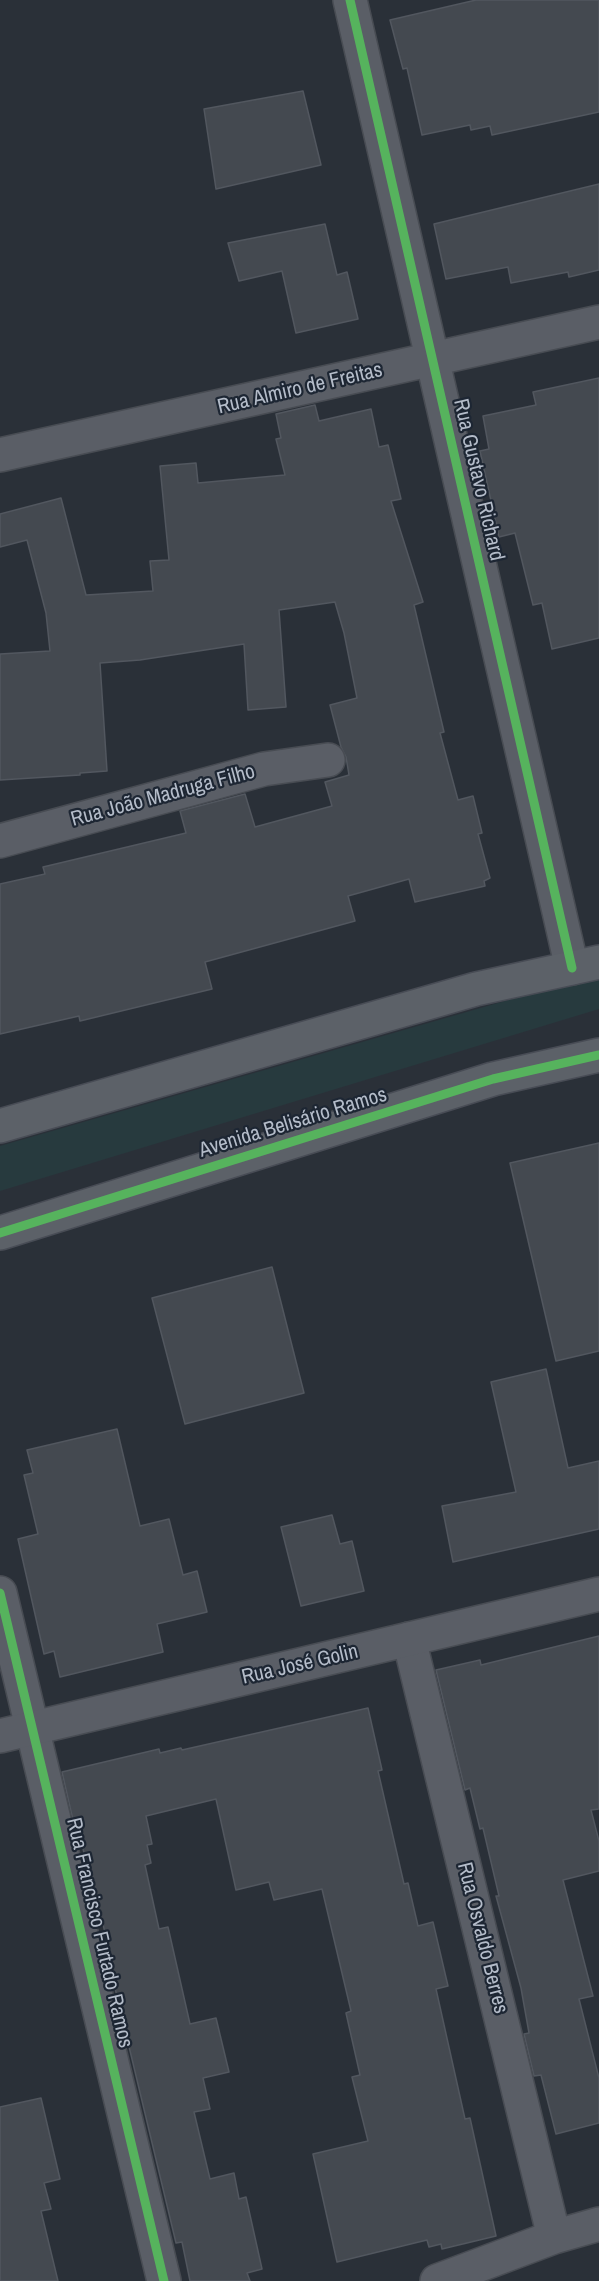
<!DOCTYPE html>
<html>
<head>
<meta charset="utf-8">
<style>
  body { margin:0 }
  canvas { display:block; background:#2a3038 }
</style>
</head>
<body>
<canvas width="599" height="2281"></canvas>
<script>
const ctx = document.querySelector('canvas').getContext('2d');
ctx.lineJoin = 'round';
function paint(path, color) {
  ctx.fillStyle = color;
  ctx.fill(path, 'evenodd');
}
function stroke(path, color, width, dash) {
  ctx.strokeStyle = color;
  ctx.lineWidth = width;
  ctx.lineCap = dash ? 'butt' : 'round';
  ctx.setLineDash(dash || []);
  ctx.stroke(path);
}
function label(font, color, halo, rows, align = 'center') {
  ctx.font = font + ' "Archivo Narrow",sans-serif';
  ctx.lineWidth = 4.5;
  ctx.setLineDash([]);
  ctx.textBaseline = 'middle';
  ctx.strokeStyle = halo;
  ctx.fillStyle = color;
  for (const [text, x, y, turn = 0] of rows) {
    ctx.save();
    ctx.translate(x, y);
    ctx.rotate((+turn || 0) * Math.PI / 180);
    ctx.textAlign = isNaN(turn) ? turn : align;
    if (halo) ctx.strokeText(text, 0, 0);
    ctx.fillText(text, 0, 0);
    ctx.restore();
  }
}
paint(new Path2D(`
  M 599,974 L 599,1009 L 0,1191 L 0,1146 Z`), '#273a3e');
const building = new Path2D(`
  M 476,0 L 599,0 L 599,112 L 492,135 L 490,126 L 471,130 L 470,125 L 422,135 L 407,68 L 403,69 L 390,20 Z
  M 303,91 L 321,165 L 216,189 L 204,109 Z
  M 599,184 L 599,270 L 569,277 L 568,272 L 511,283 L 508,267 L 446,279 L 434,224 Z
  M 325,224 L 337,275 L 347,272 L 358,319 L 296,333 L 282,271 L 239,281 L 228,243 Z
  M 599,378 L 599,638 L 552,649 L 542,603 L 533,605 L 515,533 L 499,537 L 480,451 L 489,449 L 483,416 L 536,405 L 533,392 Z
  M 315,405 L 319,421 L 371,409 L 379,447 L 388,445 L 401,499 L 391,501 L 423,602 L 414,605 L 444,732 L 440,733 L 458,800 L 473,796 L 482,833 L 478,834 L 490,878 L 484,881 L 485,886 L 415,902 L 409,879 L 348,896 L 355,921 L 205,962 L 212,989 L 80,1021 L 79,1016 L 0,1034 L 0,884 L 45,874 L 43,867 L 186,833 L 180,811 L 245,794 L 255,827 L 332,806 L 325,782 L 349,775 L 346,757 L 341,747 L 330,705 L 357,698 L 344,633 L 335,602 L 279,610 L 286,707 L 248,710 L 244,644 L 140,660 L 100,663 L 107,771 L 80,773 L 80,775 L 0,780 L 0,654 L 50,651 L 46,613 L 27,540 L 0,547 L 0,514 L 61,498 L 86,595 L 153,591 L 150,561 L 169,560 L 160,466 L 196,463 L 198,483 L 285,475 L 276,439 L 281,438 L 276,414 Z
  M 599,1143 L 599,1351 L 556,1361 L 510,1163 Z
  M 272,1267 L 304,1393 L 185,1424 L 152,1298 Z
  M 546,1369 L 568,1468 L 599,1461 L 599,1529 L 453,1562 L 442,1506 L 516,1492 L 491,1382 Z
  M 117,1429 L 140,1526 L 169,1519 L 183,1575 L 197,1571 L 207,1612 L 157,1624 L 163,1652 L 60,1677 L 54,1651 L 44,1654 L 18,1539 L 38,1534 L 24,1475 L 33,1473 L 27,1450 Z
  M 332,1515 L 340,1544 L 352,1541 L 364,1591 L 301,1606 L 281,1527 Z
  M 599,1636 L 599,1809 L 591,1810 L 599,1841 L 599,1871 L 563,1880 L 593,1996 L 579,1999 L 599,2078 L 599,2123 L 556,2134 L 541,2075 L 534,2076 L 524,2034 L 529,2033 L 521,1988 L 496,1896 L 499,1896 L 483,1828 L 480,1829 L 470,1788 L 465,1790 L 436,1670 L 480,1660 L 481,1665 Z
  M 368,1708 L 382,1770 L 378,1771 L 404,1884 L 408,1883 L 418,1926 L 433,1922 L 448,1986 L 436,1989 L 465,2119 L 470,2118 L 496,2236 L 442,2249 L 441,2244 L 429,2247 L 427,2240 L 337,2262 L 313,2154 L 368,2141 L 352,2077 L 360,2075 L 346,2013 L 351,2011 L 322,1889 L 274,1900 L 269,1882 L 236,1890 L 216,1799 L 146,1816 L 152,1844 L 147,1845 L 151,1863 L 145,1865 L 159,1929 L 168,1927 L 190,2024 L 216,2018 L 229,2072 L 203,2078 L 210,2109 L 194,2112 L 210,2179 L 234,2173 L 239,2199 L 246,2197 L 262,2269 L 247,2273 L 250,2281 L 190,2281 L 182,2242 L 176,2243 L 104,1942 L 107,1941 L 90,1870 L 88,1870 L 76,1819 L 73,1820 L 62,1772 L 159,1749 L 160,1753 L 181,1748 L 182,1750 Z
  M 41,2098 L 60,2179 L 44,2183 L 51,2209 L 41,2211 L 58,2281 L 0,2281 L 0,2107 Z`);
paint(building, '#444950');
stroke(building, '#52575f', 1.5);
const minor = new Path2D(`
  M 350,0 L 572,968
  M 0,455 L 599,322
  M 0,841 L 264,769 L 328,760
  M 0,1593 L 164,2281
  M 409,1639 L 554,2237
  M 437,2281 L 554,2237 L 599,2224`);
const tertiary = new Path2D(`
  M 0,1736 L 599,1594`);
const primary = new Path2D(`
  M 0,1126 L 476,989 L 599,962
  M 0,1233 L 493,1079 L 599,1055`);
stroke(minor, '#484c53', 36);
stroke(tertiary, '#484c53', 36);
stroke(primary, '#484c55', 36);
stroke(minor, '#5a5e66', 33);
stroke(tertiary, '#5a5e66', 33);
stroke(primary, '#5c6168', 33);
stroke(new Path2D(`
  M 350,0 L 572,968
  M 0,1233 L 493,1079 L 599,1055
  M 0,1593 L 164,2281`), '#56b35d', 9);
label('21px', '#b4bcc9', '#1d2633', [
  ["Rua Almiro de Freitas",300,389,-13],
  ["Rua Gustavo Richard",478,480,77],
  ["Rua João Madruga Filho",163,796,-15],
  ["Avenida Belisário Ramos",293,1123,-17],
  ["Rua José Golin",300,1665,-13],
  ["Rua Francisco Furtado Ramos",99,1933,77],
  ["Rua Osvaldo Berres",482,1938,76]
]);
</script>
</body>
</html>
